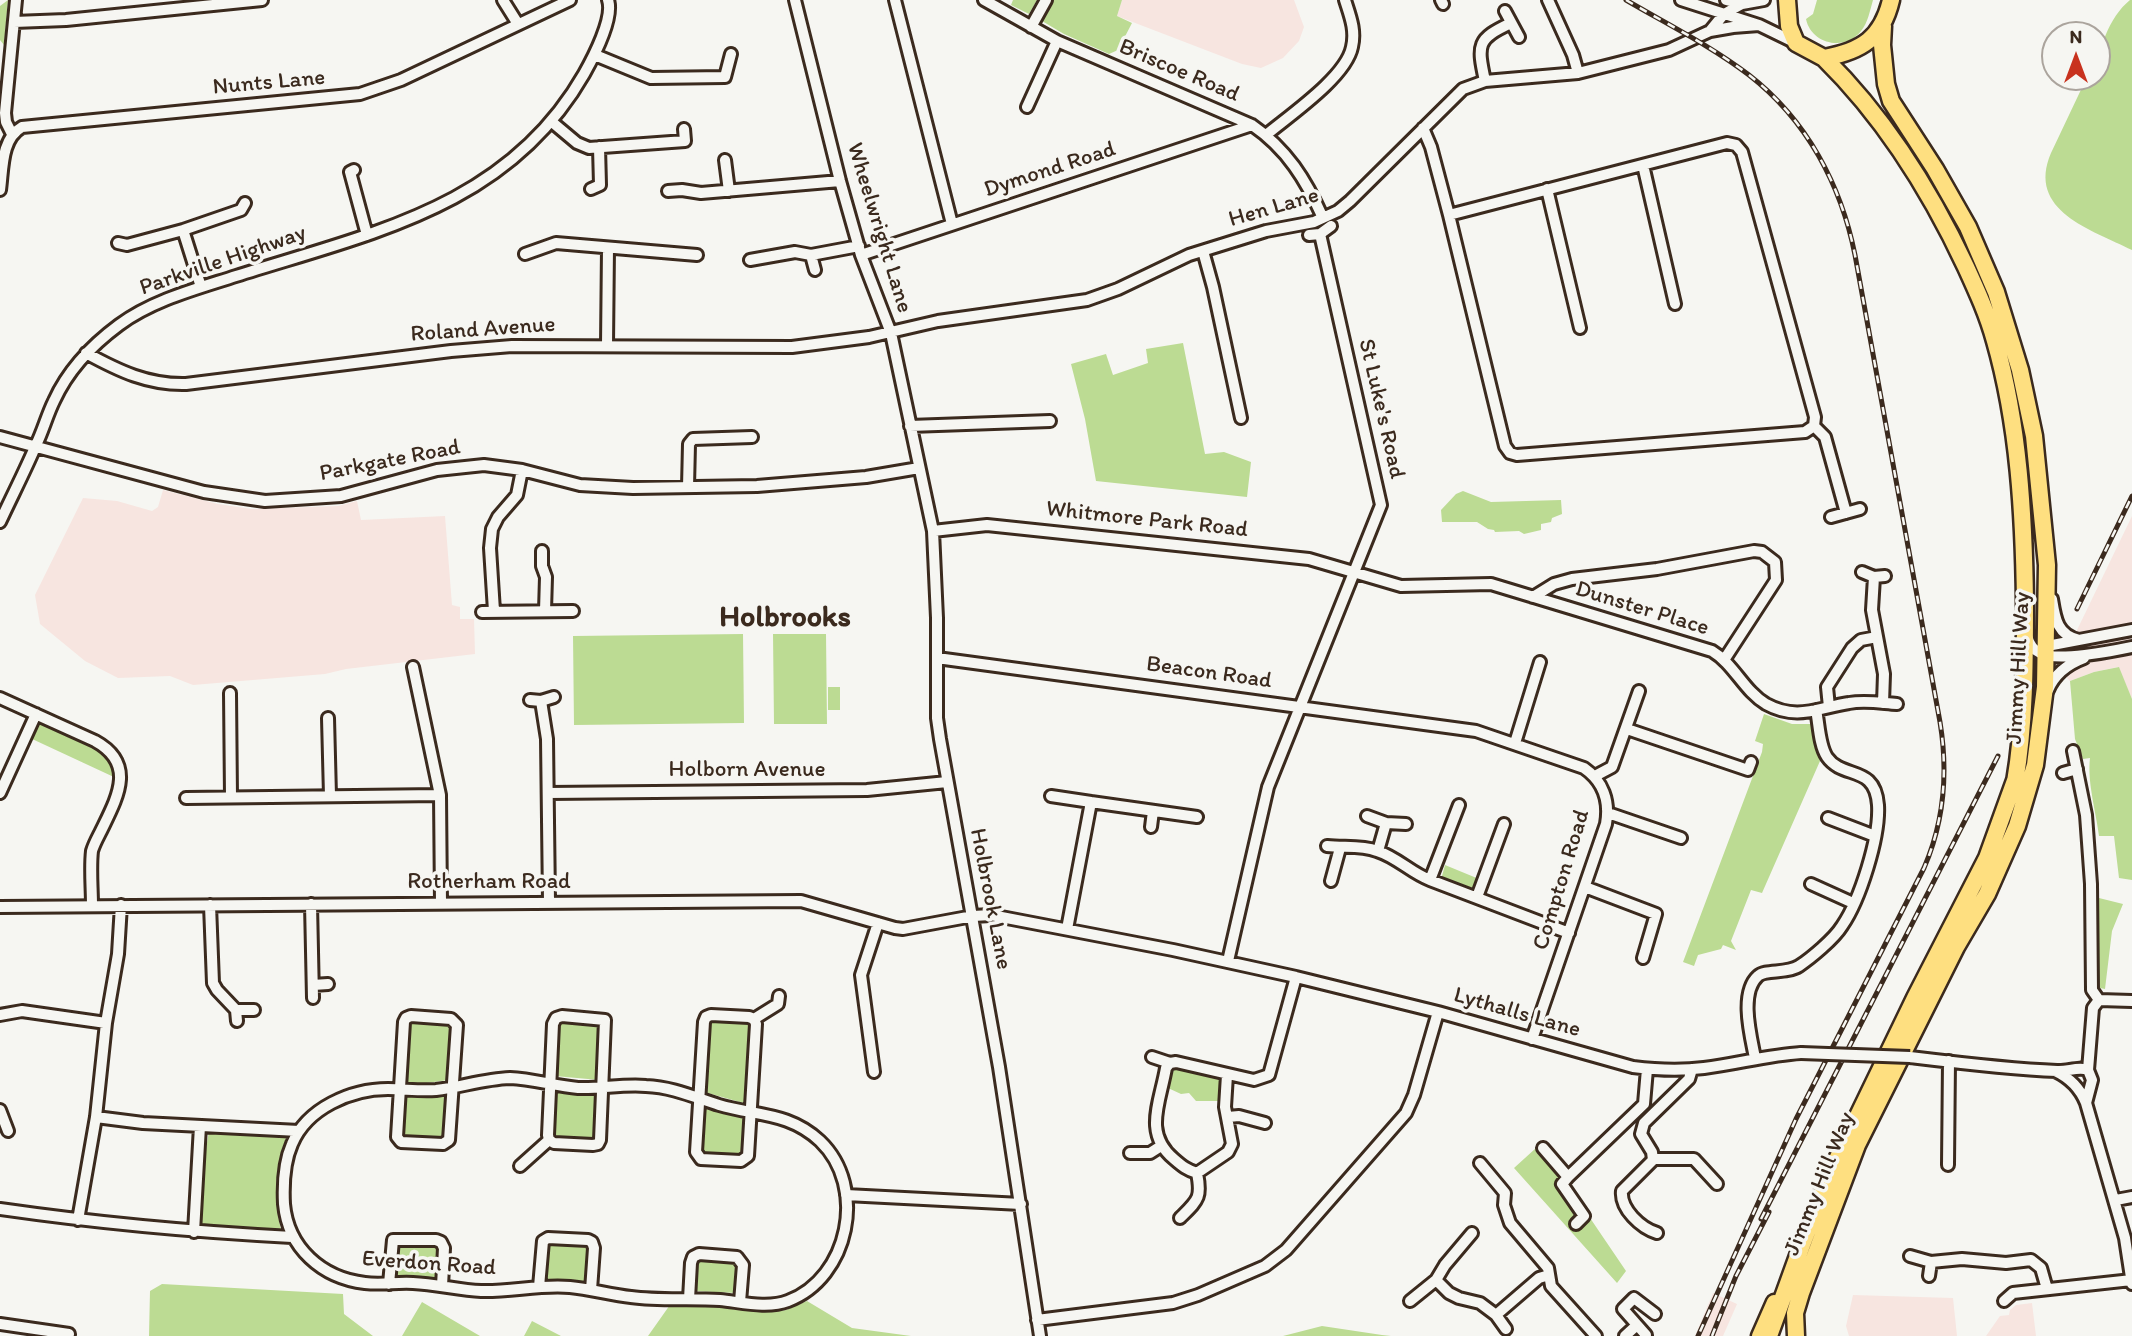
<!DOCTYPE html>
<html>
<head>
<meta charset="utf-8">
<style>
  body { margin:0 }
  #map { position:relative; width:2132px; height:1336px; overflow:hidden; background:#f6f6f2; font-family:Itim,sans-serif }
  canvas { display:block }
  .north { position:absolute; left:2041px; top:21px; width:70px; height:70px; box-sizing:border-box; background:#f6f6f2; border:2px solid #aba49d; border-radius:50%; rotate:0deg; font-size:19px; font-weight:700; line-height:28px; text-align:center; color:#3b2a1e }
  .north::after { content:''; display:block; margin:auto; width:24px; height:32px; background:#c8321e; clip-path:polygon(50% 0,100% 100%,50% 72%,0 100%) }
</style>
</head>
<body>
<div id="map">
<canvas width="2132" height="1336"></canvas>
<div class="north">N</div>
</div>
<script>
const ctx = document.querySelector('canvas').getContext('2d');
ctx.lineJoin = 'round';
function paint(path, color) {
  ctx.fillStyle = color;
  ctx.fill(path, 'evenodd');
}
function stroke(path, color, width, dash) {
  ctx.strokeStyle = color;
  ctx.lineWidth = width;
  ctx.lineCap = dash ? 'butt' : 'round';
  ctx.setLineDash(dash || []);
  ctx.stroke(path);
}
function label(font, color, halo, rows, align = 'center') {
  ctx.font = font + ' Itim,sans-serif';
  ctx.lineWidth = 7;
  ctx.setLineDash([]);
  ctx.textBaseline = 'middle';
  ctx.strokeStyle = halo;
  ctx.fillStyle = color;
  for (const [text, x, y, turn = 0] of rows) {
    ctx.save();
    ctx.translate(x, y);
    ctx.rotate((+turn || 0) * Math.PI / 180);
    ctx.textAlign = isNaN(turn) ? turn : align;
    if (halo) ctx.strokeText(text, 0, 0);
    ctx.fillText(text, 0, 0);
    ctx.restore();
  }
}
paint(new Path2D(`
  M 1122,0 L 1294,0 L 1304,27 L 1299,41 L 1283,58 L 1261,68 L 1242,64 L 1117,16 Z
  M 163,490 L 218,504 L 252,509 L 338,506 L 357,501 L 361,520 L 445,516 L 452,605 L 460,607 L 460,619 L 474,619 L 475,654 L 346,669 L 325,674 L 193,685 L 170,676 L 118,678 L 85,661 L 40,624 L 35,595 L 83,498 L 117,501 L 152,511 L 158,507 Z
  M 2132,516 L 2132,699 L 2118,667 L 2094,672 L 2070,681 L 2067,678 L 2065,655 Z
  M 1713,1293 L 1737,1304 L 1723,1336 L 1695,1336 Z
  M 1853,1295 L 1953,1298 L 1957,1336 L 1849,1336 L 1846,1326 Z
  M 2032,1303 L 2036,1336 L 1986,1336 L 2000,1316 L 2009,1315 L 2010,1310 L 2016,1305 Z`), '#f7e5e0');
paint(new Path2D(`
  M 8,0 L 4,45 L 0,40 L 0,6 Z
  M 1013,0 L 1037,0 L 1029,14 L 1011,5 Z
  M 1053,0 L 1122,0 L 1117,16 L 1132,23 L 1118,50 L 1109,54 L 1064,34 L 1042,21 Z
  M 1817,0 L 1873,0 C 1870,10 1868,23 1861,31 C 1845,52 1811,44 1806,19 L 1813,14 Z
  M 2130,0 L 2132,0 L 2132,250 C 2092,230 2026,211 2051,153 L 2087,77 L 2097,77 C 2097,51 2109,17 2130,0 Z
  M 1183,343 L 1205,454 L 1224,452 L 1251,462 L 1247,497 L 1096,481 L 1085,419 L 1071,364 L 1106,354 L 1113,375 L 1148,363 L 1146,349 Z
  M 1463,491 L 1491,502 L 1561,500 L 1562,514 L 1552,518 L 1551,522 L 1541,524 L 1541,530 L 1524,534 L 1519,531 L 1495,532 L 1494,530 L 1488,529 L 1477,522 L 1442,522 L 1441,510 L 1456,494 Z
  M 743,634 L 744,723 L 574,725 L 573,636 Z
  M 773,634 L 826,634 L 827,724 L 774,724 Z
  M 2119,667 L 2132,699 L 2132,880 L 2119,878 L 2114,836 L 2099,836 C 2096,811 2087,782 2090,758 L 2083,759 L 2075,739 L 2070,681 L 2094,672 Z
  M 828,687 L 840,687 L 840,710 L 828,710 Z
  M 1764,714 L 1792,724 L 1811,724 L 1820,761 L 1762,893 L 1751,890 L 1731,941 L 1736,950 L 1723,945 L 1721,949 L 1698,955 L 1694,966 L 1683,962 L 1762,752 L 1763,744 L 1755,741 Z
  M 43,723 L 94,745 L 110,758 L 116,778 L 30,738 L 36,726 Z
  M 1445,865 L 1479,879 L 1477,886 C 1466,892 1449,886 1442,876 Z
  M 2099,898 L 2123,904 L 2112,931 L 2105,989 L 2100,988 L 2098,972 Z
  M 712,1018 L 749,1021 L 752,1024 L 747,1104 L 704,1092 L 708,1022 Z
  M 562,1020 L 598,1023 L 601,1026 L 599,1080 L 555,1076 L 559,1023 Z
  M 411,1021 L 449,1023 L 452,1026 L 448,1080 L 419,1084 L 405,1082 L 408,1024 Z
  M 1174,1069 L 1220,1079 L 1222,1084 L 1218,1101 L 1196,1101 L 1189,1093 L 1181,1094 L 1168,1088 Z
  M 556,1092 L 577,1095 L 598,1095 L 595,1138 L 593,1141 L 555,1138 L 552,1136 Z
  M 446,1096 L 443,1137 L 440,1140 L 405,1137 L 403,1135 L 406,1097 Z
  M 704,1108 L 746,1118 L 744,1155 L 741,1157 L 703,1154 L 701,1152 Z
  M 209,1131 L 287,1135 C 275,1167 273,1197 281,1230 L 204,1227 L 199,1223 L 201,1179 Z
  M 1536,1148 L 1567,1184 L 1626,1271 L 1617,1283 L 1514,1168 Z
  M 549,1242 L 588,1245 L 590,1247 L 588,1280 L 585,1282 L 548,1279 L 545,1277 L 546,1245 Z
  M 396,1245 L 436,1245 L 439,1248 L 437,1276 L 435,1278 L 397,1276 L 395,1274 Z
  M 698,1259 L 736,1261 L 738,1264 L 736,1293 L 693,1291 L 695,1261 Z
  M 162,1284 L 343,1294 L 344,1314 L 373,1336 L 149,1336 L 150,1291 Z
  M 807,1301 L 852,1328 L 911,1336 L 648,1336 L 672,1302 L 774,1312 L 786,1310 Z
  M 422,1302 L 480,1336 L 402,1336 Z
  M 532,1321 L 561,1336 L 524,1336 Z
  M 1322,1326 L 1382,1335 L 1391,1336 L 1283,1336 Z`), '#bcdb93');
const minor = new Path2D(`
  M 503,0 L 518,24
  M 795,0 L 840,181 L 861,255 L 891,333 L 933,531 L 937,618 L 937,718 L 940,739 L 999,1067 L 1040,1336
  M 895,0 L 952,224
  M 984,0 L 1057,41 L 1252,125 C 1287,149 1306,180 1323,218
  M 1441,0 L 1443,4
  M 1548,0 L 1573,55 L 1578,73
  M 1681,0 L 1759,25 L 1796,43
  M 1726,0 L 1742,4 L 1764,0
  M 1505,11 L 1519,37
  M 14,22 L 66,20 L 262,0
  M 1031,27 L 1046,0
  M 1710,31 L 1724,14 L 1742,4
  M 595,55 L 651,78 L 725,77 L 731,54
  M 1485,81 C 1477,44 1477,39 1511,23
  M 1027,107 L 1057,41
  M 552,122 L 577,143 L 589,148 L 685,141 L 684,129
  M 1423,128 L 1431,147 L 1449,215 L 1505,446 L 1510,453 L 1517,455 L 1805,432 L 1814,426
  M 12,134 L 6,122 L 5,113 L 16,0
  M 1266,135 C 1290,115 1346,77 1352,47 C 1356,30 1350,16 1345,0
  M 725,160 L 729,191
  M 1643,165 L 1675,304
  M 354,170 L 350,172 L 367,235
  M 591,189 L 600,185 L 599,147
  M 1547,189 L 1580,328
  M 0,190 C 3,168 1,139 22,127 L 360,94 L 401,80 L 570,0
  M 668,191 L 682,190 L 701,193 L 840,181
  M 1449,215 L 1727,143 L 1736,145 L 1742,152 L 1815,417 L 1814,426
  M 183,230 L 201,287
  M 1309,235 L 1320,234 L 1331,226
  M 118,243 L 127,245 L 183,230 L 241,210 L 245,203
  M 1203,251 L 1213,287 L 1241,418
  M 525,254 L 556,243 L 697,255
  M 811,255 L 815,270
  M 861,255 L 1252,125
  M 750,260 L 795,252 L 811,255 L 859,246
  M 607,345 L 608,248
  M 86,353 C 119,371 148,385 186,384 L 451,351 L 512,346 L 792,347 L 869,337 L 938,321 L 1087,300 L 1118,289 L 1189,255 L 1266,231 L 1314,222 L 1338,211 L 1350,201 L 1463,89 L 1485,81 L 1578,73 L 1669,50 L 1710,31 L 1733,27 L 1759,25
  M 910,426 L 1050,421
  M 1814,426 L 1825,437 L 1846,513
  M 0,437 L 204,492 L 265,501 L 341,496 L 437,470 L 484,465 L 522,470 L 580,485 L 633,488 L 757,486 L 866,477 L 919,468
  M 688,487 L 689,444 L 693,439 L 752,437
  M 1831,517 L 1860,509
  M 0,522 C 12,496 25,471 36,445 C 43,431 47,415 54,401 C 68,370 92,345 119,325 C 153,300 196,289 236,276 C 371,233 508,207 584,74 C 593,58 614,18 608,0
  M 933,531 L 987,525 L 1309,559 L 1401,586 L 1491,584 L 1712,651 C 1734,664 1744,691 1766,704 C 1797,721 1817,708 1849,703 C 1865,700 1881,703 1897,704
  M 542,551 L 542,566 L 546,577 L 545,611
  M 1862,572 L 1874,577 L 1885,576
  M 1874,577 L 1872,610 L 1884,674 L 1883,703
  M 1533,597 L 1554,584 L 1572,579 L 1657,569 L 1754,551 L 1762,552 L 1775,562 L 1776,580 L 1724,660
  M 2052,599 C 2055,618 2057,635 2079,640
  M 494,611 L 490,548 L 492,529 L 498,517 L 517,495 L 522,470
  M 482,612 L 573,611
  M 2027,636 C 2029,643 2033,650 2040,653 C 2056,662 2113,651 2132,647
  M 2047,646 L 2132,630
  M 937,658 L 1476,731 L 1584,768 C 1603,781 1610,801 1606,824 L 1532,1039
  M 413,667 L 440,795 L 441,903
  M 2048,690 C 2055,673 2068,664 2084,658
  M 230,693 L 231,797
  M 0,698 L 95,741 C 137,764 117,798 101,831 C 98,837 94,844 92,851 C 90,868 92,888 92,906
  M 530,700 L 541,701 L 554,697
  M 541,701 L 547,739 L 549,902
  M 1829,707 L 1827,687 L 1852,648 L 1861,640 L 1877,637
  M 328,718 L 330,796
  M 1627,729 L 1748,770 L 1751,762
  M 1515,743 L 1540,662
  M 2073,751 L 2086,815 L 2091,884 L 2092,990 L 2099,1000 L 2093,1008 L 2088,1070 L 2092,1080 L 2086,1103
  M 2063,773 L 2077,769
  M 1595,776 L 1612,767 L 1639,691
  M 0,793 L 36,714
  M 548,793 L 867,790 L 947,782
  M 1051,796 L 1091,802
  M 186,798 L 440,795
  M 1459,805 L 1430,880 L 1569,933
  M 1608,813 L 1681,838
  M 1367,816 L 1386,823
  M 1828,818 L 1875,836
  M 1151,827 L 1153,811
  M 1327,846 C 1344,848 1361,845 1377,851 C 1397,857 1411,873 1430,880
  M 1378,851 L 1386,823 L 1406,824
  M 1331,881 L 1340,848
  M 1811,884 L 1853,903
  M 1585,887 L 1656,914 L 1643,958
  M 1477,897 L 1504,824
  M 311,904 L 313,998
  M 210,905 L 213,983 L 217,990 L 236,1010 L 237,1021
  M 0,907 L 801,901 L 895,928 L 903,929 L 973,916 L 991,915 L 1173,950 L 1296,977 L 1438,1012 L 1633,1067 C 1657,1070 1680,1071 1704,1068 C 1737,1064 1768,1055 1801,1053
  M 1067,929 L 1091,802 L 1197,817
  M 1228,961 L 1268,787 L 1381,505 L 1320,234
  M 313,985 L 328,984
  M 2099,1000 L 2132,1001
  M 236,1010 L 254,1010
  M 0,1015 L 22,1011 L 106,1023
  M 711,1015 L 749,1017 L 754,1019 L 756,1024 L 748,1156 L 741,1161 L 701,1159 L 696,1152 L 704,1022 L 706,1017 Z
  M 411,1016 L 451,1019 L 457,1025 L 449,1140 L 443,1144 L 401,1142 L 397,1137 L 404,1022 L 406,1018 Z
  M 562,1016 L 605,1020 L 600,1140 L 598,1144 L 593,1145 L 554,1143 L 549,1140 L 548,1135 L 553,1024 L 556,1018 Z
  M 754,1019 L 778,1004 L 779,996
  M 1152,1057 L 1170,1063
  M 1910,1057 C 1959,1063 2007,1069 2057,1071 C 2067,1072 2079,1066 2088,1070
  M 1755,1058 C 1751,1037 1739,993 1758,976 C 1765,969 1787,974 1799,966 C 1811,958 1834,939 1842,926 C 1860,900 1880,837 1878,805 C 1875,764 1843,780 1827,757 C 1819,745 1819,724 1816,710
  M 2055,1071 C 2070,1078 2080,1088 2086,1103 L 2125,1238 L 2132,1284
  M 874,1072 L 861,975 L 878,923
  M 1227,1075 L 1225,1107 L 1232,1144 L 1228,1152 L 1197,1173 C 1187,1170 1182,1166 1174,1159 C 1143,1133 1160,1103 1166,1068 L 1170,1063 L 1176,1062 L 1254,1080 L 1269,1075 L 1296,977
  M 510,1078 C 533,1079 555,1086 578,1088 C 600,1089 623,1084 646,1086 C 672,1087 694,1097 719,1105 C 756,1116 789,1112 820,1141 C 868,1187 849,1278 788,1301 C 767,1309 741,1302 720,1300 C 690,1298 660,1301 631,1297 C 611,1295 591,1289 570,1287 C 541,1284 511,1292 481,1291 C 459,1290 436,1284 413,1283 C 397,1282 381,1285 365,1283 C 322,1278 288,1248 284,1204 C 283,1184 284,1162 292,1144 C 307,1108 351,1089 388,1089 C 404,1089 419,1091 436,1090 C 461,1087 484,1079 510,1078 Z
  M 0,1110 L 8,1131
  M 96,1117 L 143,1123 L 299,1131
  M 1228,1117 L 1239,1116 L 1265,1123
  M 1543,1148 L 1568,1177 L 1644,1104 L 1647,1069
  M 1130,1153 L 1150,1153 L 1161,1146
  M 1653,1157 L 1656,1159 L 1694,1159 L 1717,1184
  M 1480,1163 L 1505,1193 L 1504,1205 L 1510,1223 L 1548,1268 L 1551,1286 L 1596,1336
  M 1948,1165 L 1949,1061
  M 520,1166 L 549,1140
  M 1568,1177 L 1562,1184 L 1584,1216 L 1576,1224
  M 846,1195 L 1021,1204
  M 2116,1200 L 2132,1197
  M 0,1209 C 97,1223 194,1232 292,1237
  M 1180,1218 C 1198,1200 1202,1198 1197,1173
  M 78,1220 L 96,1117 L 106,1023 L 118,954 L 121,905
  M 194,1232 L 200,1126
  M 1472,1233 L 1445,1265 L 1436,1280 L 1449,1293 L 1459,1298 L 1480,1303 L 1496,1315 L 1506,1329
  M 1657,1233 C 1641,1228 1620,1209 1622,1191 L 1653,1160 L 1652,1152 L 1641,1134 L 1644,1123 L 1689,1079 L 1692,1069
  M 1910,1256 L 1931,1262 L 1962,1259 L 2006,1263 L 2031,1260 L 2041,1268 L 2047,1289
  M 1929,1276 L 1931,1262
  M 389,1284 L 393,1240 L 436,1240 L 441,1242 L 444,1248 L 442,1286
  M 539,1287 L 543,1241 L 548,1238 L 588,1240 L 592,1242 L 594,1248 L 591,1290
  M 689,1299 L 691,1263 L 693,1257 L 699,1254 L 737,1257 L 743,1265 L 740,1302
  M 1410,1301 L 1436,1280
  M 2004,1301 L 2013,1293 L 2132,1280
  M 1496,1315 L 1539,1278 L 1549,1275
  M 1037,1320 L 1173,1303 L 1198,1295 L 1265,1266 L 1286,1250 L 1406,1113 L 1414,1095 L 1438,1012
  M 0,1324 L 69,1334
  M 1646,1335 L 1623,1309 L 1634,1298 L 1655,1314
  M 1625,1336 L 1637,1325`);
const major = new Path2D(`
  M 1759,1336 L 1774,1302`);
const highway = new Path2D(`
  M 1787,0 L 1789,26 L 1796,43 L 1824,58 C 1862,51 1882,38 1891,0
  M 1824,58 C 1885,118 1930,190 1966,267 C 1977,291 1988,315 1995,341 C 2019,425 2024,516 2025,603 C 2025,664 2025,723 2015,782
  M 1769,1336 L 1803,1242 L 1829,1176 L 1915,998 L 1987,858 L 2017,775
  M 1796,1336 L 1795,1313 L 1801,1293 L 1857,1145 L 1956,947 L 1987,894 L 2017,826 L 2035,765 L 2045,687 L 2047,565 L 2034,436 L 2020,370 L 1996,292 L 1968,227 L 1935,169 L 1891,101 L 1886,84 L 1882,45 L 1883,26`);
stroke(minor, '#3b2a1e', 16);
stroke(major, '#3b2a1e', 19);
stroke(highway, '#3b2a1e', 21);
stroke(minor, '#f6f6f2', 10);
stroke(major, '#fedf80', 14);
stroke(highway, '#fedf80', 16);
const rail = new Path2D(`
  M 1626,0 C 1667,24 1711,46 1749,75 C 1807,120 1841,185 1855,255 L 1940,722 C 1948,771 1944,822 1924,868 L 1796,1119 L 1698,1336
  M 2077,609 L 2132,496
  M 1761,1219 L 1998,756
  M 1712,1336 L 1736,1276 L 1769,1212`);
stroke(rail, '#3b2a1e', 5);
stroke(rail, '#f6f6f2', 2.5, [8]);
const minorBridge = new Path2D(`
  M 1801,1053 L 1910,1057`);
stroke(minorBridge, '#3b2a1e', 16, []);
stroke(minorBridge, '#f6f6f2', 10);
label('23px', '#3b2a1e', '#f6f6f2', [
  ["Briscoe Road",1179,71,23],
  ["Nunts Lane",269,83,-5],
  ["Dymond Road",1050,170,-18],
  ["Hen Lane",1274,208,-16],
  ["Wheelwright Lane",879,228,73],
  ["Parkville Highway",223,261,-19],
  ["Roland Avenue",483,330,-4],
  ["St Luke's Road",1381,409,77],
  ["Parkgate Road",390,461,-11],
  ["Whitmore Park Road",1147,520,6],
  ["Dunster Place",1642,609,17],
  ["Jimmy Hill Way",2019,668,-87],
  ["Beacon Road",1209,673,8],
  ["Holborn Avenue",747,770],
  ["Compton Road",1562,880,-73],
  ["Rotherham Road",489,882],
  ["Holbrook Lane",990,899,79],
  ["Lythalls Lane",1517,1013,16],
  ["Jimmy Hill Way",1820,1184,-68],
  ["Everdon Road",429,1264,4]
]);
label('bold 30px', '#3b2a1e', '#f6f6f2', [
  ["Holbrooks",785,618]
]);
</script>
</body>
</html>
